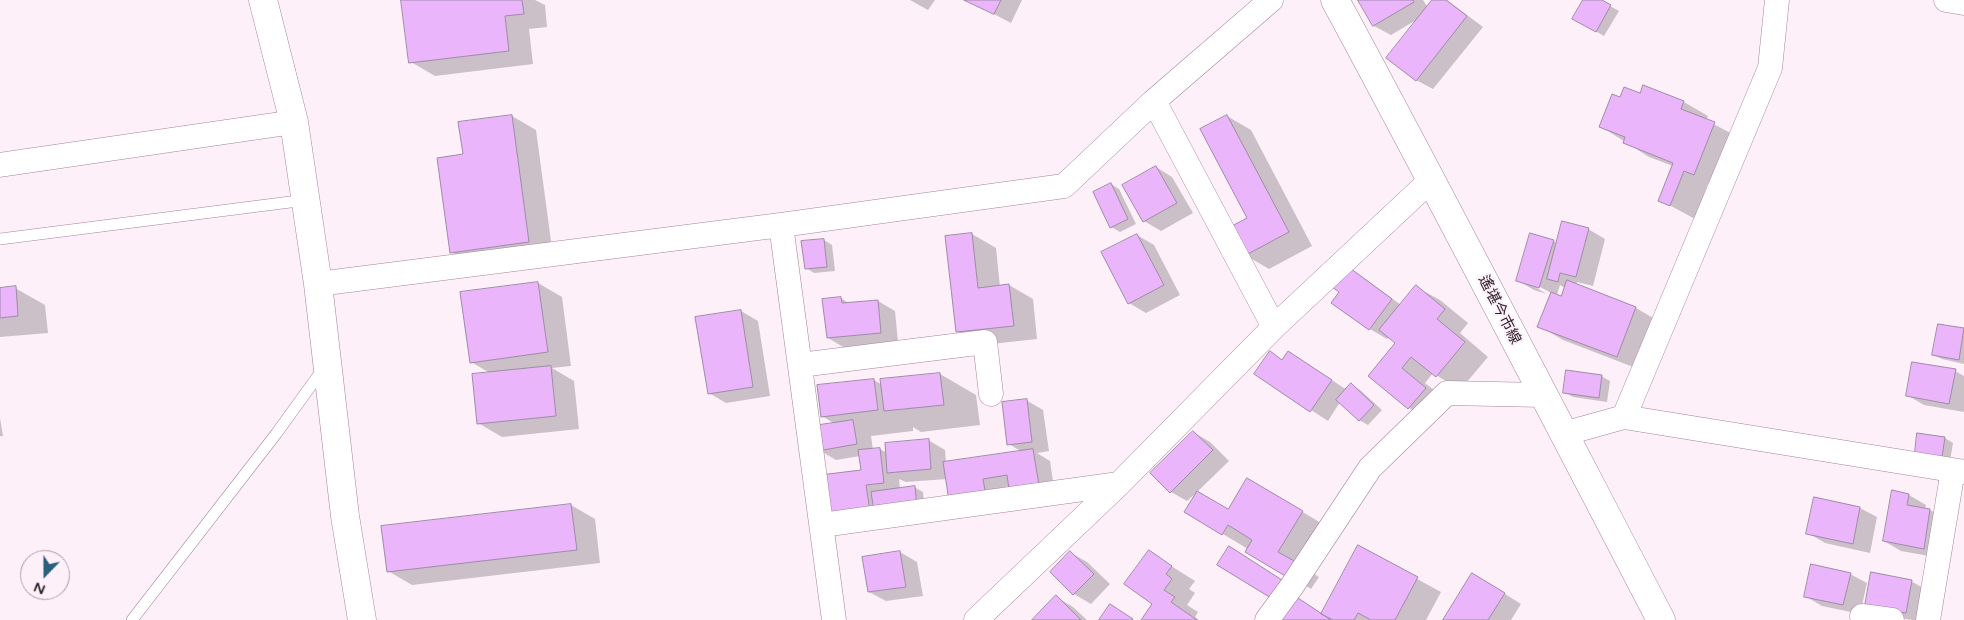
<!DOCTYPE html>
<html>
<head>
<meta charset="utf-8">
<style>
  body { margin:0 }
  #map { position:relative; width:1964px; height:620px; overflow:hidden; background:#fef0f9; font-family:"Varela Round",sans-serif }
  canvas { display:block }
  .north { position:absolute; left:20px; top:550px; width:50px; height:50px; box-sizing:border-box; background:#fef0f9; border:1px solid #ab9da6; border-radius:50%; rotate:202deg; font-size:14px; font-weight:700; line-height:20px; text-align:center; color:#2e212a }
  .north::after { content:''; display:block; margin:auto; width:18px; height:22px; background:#29607b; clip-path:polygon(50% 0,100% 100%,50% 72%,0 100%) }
</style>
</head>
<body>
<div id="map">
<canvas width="1964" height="620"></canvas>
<div class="north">N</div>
</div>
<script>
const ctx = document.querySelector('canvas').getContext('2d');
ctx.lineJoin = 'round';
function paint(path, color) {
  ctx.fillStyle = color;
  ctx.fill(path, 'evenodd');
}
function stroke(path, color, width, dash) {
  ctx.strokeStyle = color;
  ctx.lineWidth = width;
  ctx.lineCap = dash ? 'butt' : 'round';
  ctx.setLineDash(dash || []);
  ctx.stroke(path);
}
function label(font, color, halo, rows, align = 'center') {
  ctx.font = font + ' "Varela Round","Noto Sans JP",sans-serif';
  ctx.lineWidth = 4;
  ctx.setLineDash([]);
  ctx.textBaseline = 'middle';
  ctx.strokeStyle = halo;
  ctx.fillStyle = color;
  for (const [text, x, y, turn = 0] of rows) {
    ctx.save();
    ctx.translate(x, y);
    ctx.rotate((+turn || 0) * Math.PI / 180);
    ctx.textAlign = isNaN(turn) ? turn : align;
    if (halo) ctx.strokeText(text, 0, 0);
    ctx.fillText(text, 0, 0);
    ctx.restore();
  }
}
paint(new Path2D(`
  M 403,0 L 535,0 L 545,5 L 547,27 L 529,29 L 533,64 L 435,76 L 411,62 Z
  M 910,0 L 935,0 L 928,10 Z
  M 967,0 L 1022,0 L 1011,23 Z
  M 1359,0 L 1423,0 L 1428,8 L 1434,0 L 1447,0 L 1483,27 L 1433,89 L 1416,80 L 1418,19 L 1391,35 L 1374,26 Z
  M 1585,0 L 1599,0 L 1619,11 L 1604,36 L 1574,19 Z
  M 1644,87 L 1684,102 L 1708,116 L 1706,120 L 1738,137 L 1719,188 L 1708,183 L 1695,219 L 1660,200 L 1673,166 L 1649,157 L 1600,126 L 1621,98 L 1641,95 Z
  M 512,116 L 536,130 L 553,256 L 475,266 L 451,252 L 464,155 Z
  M 1227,116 L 1251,130 L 1312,246 L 1269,269 L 1245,255 L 1249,218 Z
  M 1156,167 L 1172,177 L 1193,213 L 1161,231 L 1144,221 Z
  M 1111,184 L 1119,189 L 1136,224 L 1120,232 L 1111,227 Z
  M 1588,229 L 1605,239 L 1593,286 L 1577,282 L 1576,285 L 1636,308 L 1660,322 L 1641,370 L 1563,340 L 1539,326 L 1551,293 L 1535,284 L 1533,286 L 1547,294 L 1534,290 L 1517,280 L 1553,241 L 1558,243 ZM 1560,285 L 1565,288 L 1562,297 L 1557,295 Z
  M 972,234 L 996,248 L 1000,287 L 1009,285 L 1033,299 L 1037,339 L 982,345 L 958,331 Z
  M 1137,235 L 1154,245 L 1180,295 L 1146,313 L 1129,303 Z
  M 824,240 L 832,245 L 835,271 L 814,273 L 806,268 Z
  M 1343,265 L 1360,275 L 1401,305 L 1416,287 L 1440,300 L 1468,323 L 1460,333 L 1488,357 L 1460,390 L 1433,373 L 1425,383 L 1449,402 L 1433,422 L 1409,408 L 1396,342 L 1389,336 L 1387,339 L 1370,329 L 1333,302 L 1341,292 Z
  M 538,283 L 562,297 L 571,366 L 552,368 L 574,381 L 579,429 L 502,437 L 478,423 L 490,373 L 471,362 Z
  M 15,288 L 45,305 L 48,333 L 0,337 L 0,289 Z
  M 841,298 L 850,304 L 878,301 L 895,311 L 898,342 L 845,348 L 828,338 Z
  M 741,311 L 758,321 L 770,396 L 726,403 L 709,393 Z
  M 1939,325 L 1964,330 L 1964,364 L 1942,359 L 1933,355 Z
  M 1289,352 L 1347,390 L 1352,385 L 1360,390 L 1382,410 L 1368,425 L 1359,420 L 1340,402 L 1328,421 L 1256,374 L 1270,353 L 1283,360 Z
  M 1955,371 L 1964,376 L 1964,412 L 1924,405 L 1907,395 Z
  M 940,374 L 976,395 L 980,425 L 921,432 L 913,427 L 913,431 L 871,436 L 873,450 L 880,449 L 887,453 L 928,440 L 945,450 L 946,463 L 1022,452 L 1009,444 L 1026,400 L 1043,410 L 1049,451 L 1037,453 L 1050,461 L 1055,495 L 1010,486 L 1000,488 L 1002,505 L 947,479 L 906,482 L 899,479 L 900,489 L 914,487 L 923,492 L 925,511 L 844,526 L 862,471 L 860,456 L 836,460 L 819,450 L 835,424 L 822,416 L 874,380 L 882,385 L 881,380 Z
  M 1601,376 L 1610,381 L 1607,402 L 1573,397 L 1564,392 Z
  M 0,418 L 3,436 L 0,436 Z
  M 1193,432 L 1210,442 L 1229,461 L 1197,492 L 1229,511 L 1271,493 L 1326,526 L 1302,566 L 1319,577 L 1311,589 L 1248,549 L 1186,512 L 1196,493 L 1187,501 L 1171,492 Z
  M 1945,438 L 1953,443 L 1950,461 L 1924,457 Z
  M 1909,495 L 1926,505 L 1925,509 L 1930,510 L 1947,520 L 1940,558 L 1901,551 L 1884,541 Z
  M 1815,498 L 1860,508 L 1877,517 L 1870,553 L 1825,543 L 1808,533 Z
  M 571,505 L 595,519 L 600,563 L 412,585 L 388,571 Z
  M 1358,547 L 1441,592 L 1426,620 L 1333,620 L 1323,614 L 1322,616 L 1329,620 L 1276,620 L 1286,605 L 1219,564 L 1229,548 L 1299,591 L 1295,597 L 1323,614 Z
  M 900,552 L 917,562 L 923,596 L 886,601 L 869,592 Z
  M 1149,552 L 1195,581 L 1189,589 L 1195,593 L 1187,605 L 1198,612 L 1195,617 L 1199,620 L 1143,620 L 1154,604 Z
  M 1071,553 L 1087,562 L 1110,584 L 1091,604 L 1074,594 Z
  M 1850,574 L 1867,583 L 1860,614 L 1822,606 L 1805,596 Z
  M 1911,581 L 1928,591 L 1923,620 L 1912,620 L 1884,615 Z
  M 1489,584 L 1521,604 L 1511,620 L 1445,620 Z
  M 1056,597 L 1073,607 L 1087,620 L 1033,620 Z`), '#0003');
const building = new Path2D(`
  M 401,0 L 522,0 L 524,14 L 505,16 L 509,51 L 409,63 Z
  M 964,0 L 1001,0 L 994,14 Z
  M 1358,0 L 1413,0 L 1414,2 L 1373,26 Z
  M 1432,0 L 1446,0 L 1467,16 L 1416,81 L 1386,58 Z
  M 1583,0 L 1602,0 L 1611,5 L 1596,32 L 1572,19 Z
  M 1643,85 L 1684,101 L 1681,109 L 1715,122 L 1694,175 L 1684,171 L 1670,206 L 1658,201 L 1673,163 L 1623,143 L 1625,137 L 1599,127 L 1612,94 L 1620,97 L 1624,87 L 1640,93 Z
  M 512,115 L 529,242 L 450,253 L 437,158 L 463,154 L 458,122 Z
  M 1227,115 L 1289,232 L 1244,256 L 1230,227 L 1247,218 L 1200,129 Z
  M 1156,166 L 1177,203 L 1143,222 L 1122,185 Z
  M 1111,183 L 1128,219 L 1110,228 L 1093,192 Z
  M 1562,221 L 1589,228 L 1576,277 L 1560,273 L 1558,282 L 1547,279 Z
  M 972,233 L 978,288 L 1009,284 L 1014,326 L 956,332 L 945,236 Z
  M 1530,233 L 1554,240 L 1539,288 L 1516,281 Z
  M 1137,234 L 1164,285 L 1128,304 L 1101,252 Z
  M 824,239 L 827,267 L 805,269 L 801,241 Z
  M 1343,263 L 1392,299 L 1369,330 L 1331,303 L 1339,292 L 1328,284 Z
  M 1567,280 L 1636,307 L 1617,357 L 1537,327 L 1551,292 L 1561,296 Z
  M 538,282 L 548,352 L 470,363 L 460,292 Z
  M 1416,285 L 1445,309 L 1437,319 L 1465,342 L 1436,377 L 1411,357 L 1402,368 L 1426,388 L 1408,409 L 1368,376 L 1395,343 L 1379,330 Z
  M 16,286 L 18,316 L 0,318 L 0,288 Z
  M 841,297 L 842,303 L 878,300 L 881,333 L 827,338 L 822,299 Z
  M 741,310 L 753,387 L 708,394 L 695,317 Z
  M 1938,324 L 1964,328 L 1959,360 L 1932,355 Z
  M 1270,351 L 1282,360 L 1288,351 L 1332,380 L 1310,412 L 1254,374 Z
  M 1912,362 L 1956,369 L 1949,404 L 1906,396 Z
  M 551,366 L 556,416 L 477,424 L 472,374 Z
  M 1566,370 L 1602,375 L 1599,398 L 1563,393 Z
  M 940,373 L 944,405 L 884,411 L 880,379 Z
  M 874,379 L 878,410 L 821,417 L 817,385 Z
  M 1351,383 L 1374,405 L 1359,421 L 1336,400 Z
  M 1027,399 L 1032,442 L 1007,445 L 1002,402 Z
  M 853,420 L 857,444 L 818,451 L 813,426 Z
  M 1193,431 L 1213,450 L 1170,493 L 1150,473 Z
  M 1917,433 L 1945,437 L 1942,457 L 1915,453 Z
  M 929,439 L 931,469 L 887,473 L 885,443 Z
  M 880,448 L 884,483 L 866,485 L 870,511 L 825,517 L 820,475 L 861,470 L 858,450 Z
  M 1033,449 L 1039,485 L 1009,489 L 1007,475 L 983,479 L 986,496 L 949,501 L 943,462 Z
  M 1247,478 L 1303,511 L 1278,552 L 1296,562 L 1287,577 L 1245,552 L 1252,540 L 1228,525 L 1222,535 L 1184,512 L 1197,491 L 1228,509 Z
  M 915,486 L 917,507 L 874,512 L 871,492 Z
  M 1892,490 L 1909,494 L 1907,505 L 1930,509 L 1924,549 L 1883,541 Z
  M 1814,497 L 1860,507 L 1853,544 L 1806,534 Z
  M 571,504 L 577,550 L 387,572 L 381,526 Z
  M 1358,545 L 1418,577 L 1395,620 L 1371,620 L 1358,613 L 1354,620 L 1333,620 L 1321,614 Z
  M 1229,546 L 1282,580 L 1271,598 L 1217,565 Z
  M 1149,550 L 1172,566 L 1166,574 L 1172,579 L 1164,590 L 1175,597 L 1171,602 L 1197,620 L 1141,620 L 1152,604 L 1124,584 Z
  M 900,551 L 906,587 L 868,592 L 862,557 Z
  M 1070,551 L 1094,574 L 1073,595 L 1050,572 Z
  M 1811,564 L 1851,573 L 1843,605 L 1804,597 Z
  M 1871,572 L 1912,580 L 1906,613 L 1865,606 Z
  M 1472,573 L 1505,593 L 1488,620 L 1443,620 Z
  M 1292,594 L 1331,620 L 1274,620 Z
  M 1056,595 L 1081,620 L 1032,620 Z
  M 1110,604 L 1133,619 L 1132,620 L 1099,620 Z`);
paint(building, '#eab5fb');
stroke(building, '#9f8aa7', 1);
const service = new Path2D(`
  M 0,239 L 306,200
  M 132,620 L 276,434 L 323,369`);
const minor = new Path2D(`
  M 1946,0 L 1964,3
  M 1154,101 L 1274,327
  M 0,165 L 294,122
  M 781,225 L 834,620
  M 318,284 L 781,225 L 1064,186 L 1154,101 L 1271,0
  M 800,365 L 985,342 L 991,394
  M 1624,417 L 1770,68 L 1777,0
  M 1563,434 L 1624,417 L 1964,472
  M 822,525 L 1119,484
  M 1862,616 L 1892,620
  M 976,620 L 1119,484 L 1274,327 L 1432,179
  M 1267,620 L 1292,586 L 1370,468 L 1447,393 L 1543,395
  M 1928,620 L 1953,470`);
const tertiary = new Path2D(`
  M 263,0 L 294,122 L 318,284 L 345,516 L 362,620`);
const secondary = new Path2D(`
  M 1335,0 C 1446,205 1553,413 1661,620`);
stroke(service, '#a48499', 12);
stroke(minor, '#a48499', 25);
stroke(tertiary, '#a48499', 29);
stroke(secondary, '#a48499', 29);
stroke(service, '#fff', 11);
stroke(minor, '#fff', 24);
stroke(tertiary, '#fff', 28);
stroke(secondary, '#fff', 28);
label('15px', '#2e212a', '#fef0f9', [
  ["遙堪今市線",1499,310,63]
]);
</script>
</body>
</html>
